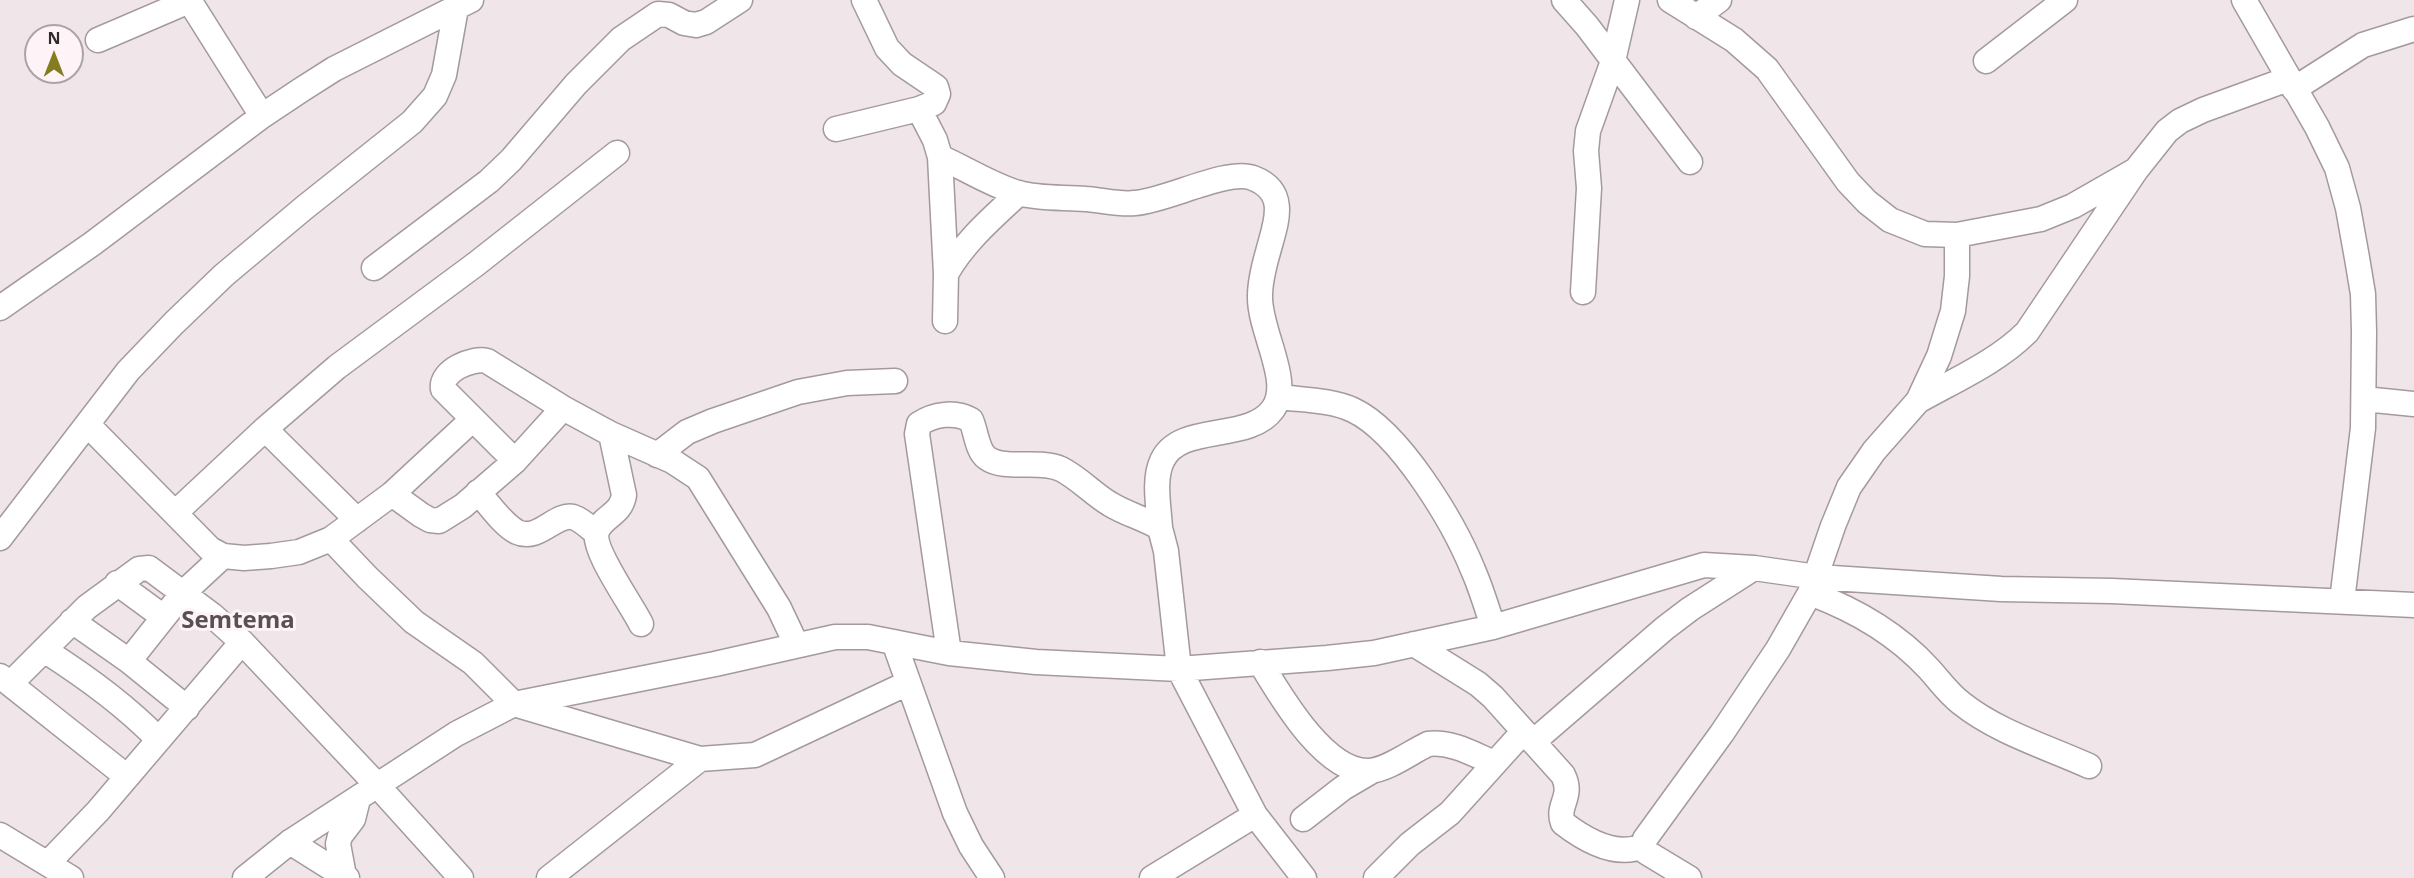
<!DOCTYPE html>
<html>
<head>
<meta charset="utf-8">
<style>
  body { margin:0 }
  #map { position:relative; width:2414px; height:878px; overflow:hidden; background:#f0e5e8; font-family:"Open Sans",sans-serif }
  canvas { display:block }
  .north { position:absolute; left:24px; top:24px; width:60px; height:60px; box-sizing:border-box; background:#fef3f6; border:2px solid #aba3a5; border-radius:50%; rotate:0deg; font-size:16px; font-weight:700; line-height:24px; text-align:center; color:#2f2b2c }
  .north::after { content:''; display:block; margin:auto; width:21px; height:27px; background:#857b21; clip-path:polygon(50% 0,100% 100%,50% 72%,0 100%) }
</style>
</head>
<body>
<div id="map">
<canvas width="2414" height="878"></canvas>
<div class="north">N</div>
</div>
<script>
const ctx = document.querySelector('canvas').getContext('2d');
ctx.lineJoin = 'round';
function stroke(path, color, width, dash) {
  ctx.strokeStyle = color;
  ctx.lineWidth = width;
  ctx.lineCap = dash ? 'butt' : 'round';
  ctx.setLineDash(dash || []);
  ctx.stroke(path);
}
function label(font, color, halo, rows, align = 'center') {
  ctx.font = font + ' "Open Sans",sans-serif';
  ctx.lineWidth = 6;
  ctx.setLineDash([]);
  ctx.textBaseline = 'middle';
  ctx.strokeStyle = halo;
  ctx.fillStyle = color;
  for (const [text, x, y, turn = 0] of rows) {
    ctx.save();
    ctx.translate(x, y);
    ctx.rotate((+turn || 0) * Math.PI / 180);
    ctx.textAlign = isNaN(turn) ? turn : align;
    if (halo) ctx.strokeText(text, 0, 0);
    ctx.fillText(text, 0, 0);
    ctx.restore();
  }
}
const minor = new Path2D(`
  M 189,0 L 262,116
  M 1564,0 L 1587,26 L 1690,162
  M 1670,0 L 1734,40 L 1767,69 L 1848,182 L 1867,202 L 1890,220 L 1925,234 L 1957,235 L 2041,219 L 2073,206 L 2136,170
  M 2244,0 L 2317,127 L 2337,168 L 2348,208 L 2357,258 L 2363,294 L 2364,332 L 2363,428 L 2342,601
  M 1696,17 L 1719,0
  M 98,40 L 189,1
  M 1986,61 L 2065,0
  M 2294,89 L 2363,45 L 2414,29
  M 919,109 L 935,140 L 940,157 L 946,274 L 945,321
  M 836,129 L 919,109 L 934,103 L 938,94 L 936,87 L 902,64 L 887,48 L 864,0
  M 940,157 C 965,168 991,185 1018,193 C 1039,199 1064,197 1086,199 C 1102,200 1119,205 1135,203 C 1166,201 1228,168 1253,178 C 1290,192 1275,225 1268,252 C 1264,266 1260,282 1260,296 C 1259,331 1293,382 1273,409 C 1249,443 1179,422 1162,461 C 1153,480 1159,508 1160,528
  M 374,268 L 489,181 L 511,160 L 576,84 L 621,39 L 658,14 L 669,15 L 684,23 L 696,25 L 706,22 L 740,0
  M 946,274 C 964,242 992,218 1019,193
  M 1583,292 L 1589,188 L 1586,151 L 1588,131 L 1613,61 L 1627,0
  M 0,308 L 92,244 L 262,116 L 301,90 L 334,69 L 471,0
  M 1280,397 C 1303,400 1332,400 1353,410 C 1400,432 1454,523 1473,570 C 1481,588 1487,608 1493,627
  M 2364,399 L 2414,404
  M 1918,401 C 1955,380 1997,362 2027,332 L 2136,170 L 2167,131 L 2180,121 L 2203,110 L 2288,79
  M 88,425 L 210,549 L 223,556 L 244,558 L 271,556 L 299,552 L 331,539 L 392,494 L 473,419
  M 265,429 L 357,520
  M 611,434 L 624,495 C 621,515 603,516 597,531 C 591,549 632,605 641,624
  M 657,455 L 687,432 L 713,421 L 798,392 L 847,383 L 895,381
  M 515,461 L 443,389 C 440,371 472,357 487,361 L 563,408 L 611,434 L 672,461 L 698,478 L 779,608 L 796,644
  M 478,492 C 489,504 502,524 517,532 C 539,542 555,513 573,517 C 582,520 589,527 596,533
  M 392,494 L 421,515 L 430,520 L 439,521 L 463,506 L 515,461 L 563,408
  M 175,513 L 265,429 L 337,367 L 476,264 L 617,153
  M 0,538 L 128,371 L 174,323 L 224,275 L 304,208 L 412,122 L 435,96 L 444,75 L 456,8
  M 331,539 L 367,577 L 414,622 L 473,663 L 514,704 L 700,759 L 755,755 L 908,683
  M 117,583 L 162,616
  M 1810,593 C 1856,610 1896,633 1929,669 C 1940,681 1948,693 1961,703 C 1997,732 2047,747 2089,766
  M 72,621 L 129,661 L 187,708
  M 894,642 L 955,813 L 971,846 L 992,878
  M 1414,644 L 1478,684 L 1493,697 L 1563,775 C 1574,797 1556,805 1563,823 C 1585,840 1615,858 1643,846
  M 44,650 C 85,676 124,704 158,739
  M 949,653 L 917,434 L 919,424 C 934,414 955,411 971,420 C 976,431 977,451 987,458 C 1005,471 1039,459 1061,469 C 1079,478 1093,494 1110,504 C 1126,514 1144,518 1160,528 L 1166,551 L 1179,669 L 1255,815 L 1304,878
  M 129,661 L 183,593 L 223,556
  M 1260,662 C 1280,695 1325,774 1370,771 C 1389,769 1411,752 1428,744 C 1451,741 1473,754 1494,763
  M 0,676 L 126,776
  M 10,684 L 87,607 L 139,569 L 149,568 L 212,615 L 242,642 L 377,785 L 461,878
  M 1533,742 L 1665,628 L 1690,609 L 1754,568
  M 1303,819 L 1343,788 L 1372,771
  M 0,835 L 71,878
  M 290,842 L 347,878
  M 48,863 L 98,811 L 242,642
  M 344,876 L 338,844 L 340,836 L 353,819 L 358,799
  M 245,878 L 290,842 L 456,734 L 514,704 L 715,664 L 835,637 L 868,637 L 949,653 L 1036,662 L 1179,669 L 1327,658 L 1374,653 L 1493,627 L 1704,565 L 1754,568 L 1817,577 L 2001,589 L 2112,591 L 2414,605
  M 549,878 L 700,759
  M 1152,878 L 1255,815
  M 1376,878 L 1410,844 L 1450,813 L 1523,732
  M 1689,878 L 1646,852 L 1643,846 L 1645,839 L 1722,733 L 1778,649 L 1810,593 L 1833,526 L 1849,487 L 1874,451 L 1918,401 L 1939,356 L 1953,311 L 1957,276 L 1957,235`);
stroke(minor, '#a49a9d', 27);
stroke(minor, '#fff', 24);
label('bold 24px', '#595052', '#fef3f6', [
  ["Semtema",238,621]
]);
</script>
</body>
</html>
